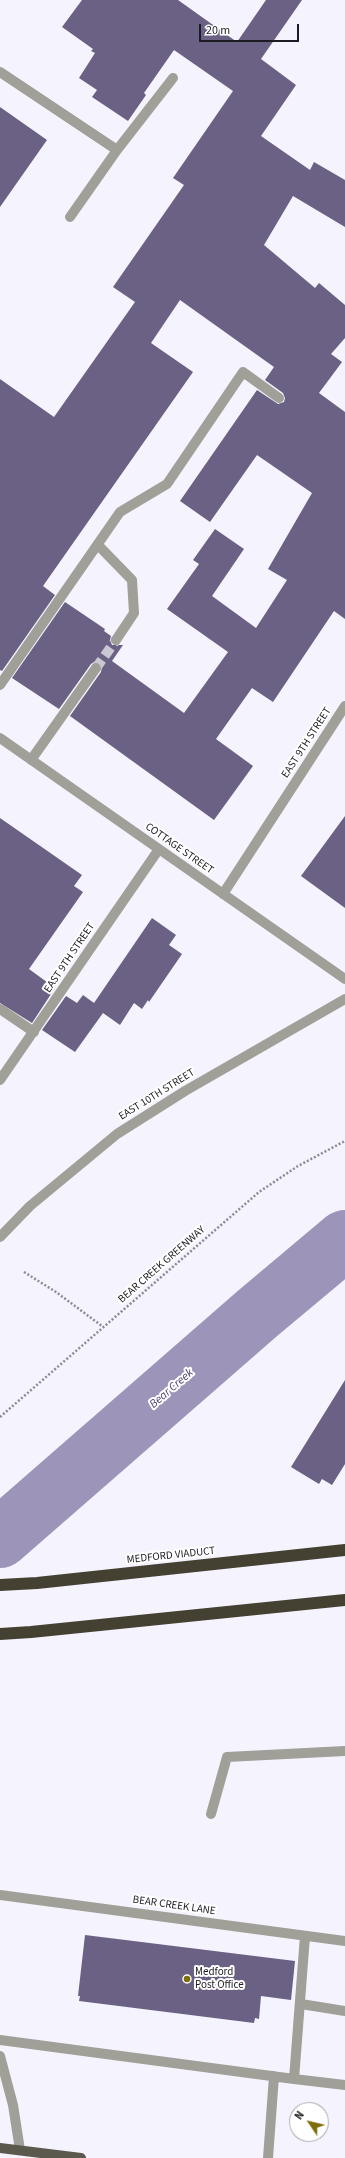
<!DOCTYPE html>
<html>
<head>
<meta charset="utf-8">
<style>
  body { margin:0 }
  #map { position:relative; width:345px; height:2158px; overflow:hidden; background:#f5f3fe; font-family:"Source Sans 3",sans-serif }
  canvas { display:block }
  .north { position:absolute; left:289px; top:2102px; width:40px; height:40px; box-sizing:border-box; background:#fff; border:1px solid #a5a4a7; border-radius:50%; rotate:305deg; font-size:11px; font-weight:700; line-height:16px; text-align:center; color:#1d1c22 }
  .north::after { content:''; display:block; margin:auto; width:14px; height:18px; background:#7c6d09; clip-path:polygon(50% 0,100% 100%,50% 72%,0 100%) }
  .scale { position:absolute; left:199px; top:24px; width:100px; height:18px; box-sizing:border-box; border:2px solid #1d1c22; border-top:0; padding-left:5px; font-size:12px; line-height:14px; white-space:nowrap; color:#1d1c22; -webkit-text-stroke:3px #fff; paint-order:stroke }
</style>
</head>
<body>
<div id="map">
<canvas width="345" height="2158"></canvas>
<div class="north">N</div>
<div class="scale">20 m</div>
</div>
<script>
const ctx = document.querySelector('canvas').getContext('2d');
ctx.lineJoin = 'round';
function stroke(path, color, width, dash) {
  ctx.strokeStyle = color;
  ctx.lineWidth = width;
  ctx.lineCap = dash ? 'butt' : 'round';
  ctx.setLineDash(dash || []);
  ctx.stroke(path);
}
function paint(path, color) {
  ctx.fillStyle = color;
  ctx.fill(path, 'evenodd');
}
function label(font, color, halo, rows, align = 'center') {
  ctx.font = font + ' "Source Sans 3",sans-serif';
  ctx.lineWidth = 4;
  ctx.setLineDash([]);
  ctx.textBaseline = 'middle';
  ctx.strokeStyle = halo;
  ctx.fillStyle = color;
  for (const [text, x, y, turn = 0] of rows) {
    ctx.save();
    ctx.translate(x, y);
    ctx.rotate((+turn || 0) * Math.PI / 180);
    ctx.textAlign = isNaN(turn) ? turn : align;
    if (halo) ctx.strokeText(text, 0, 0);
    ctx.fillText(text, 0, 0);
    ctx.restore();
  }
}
stroke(new Path2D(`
  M 0,1538 L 258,1313 L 345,1240`), '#9c94b9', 60);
paint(new Path2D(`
  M 82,0 L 178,0 L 237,42 L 266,0 L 302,0 L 261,59 L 296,85 L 261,136 L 310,170 L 314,162 L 345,180 L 345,227 L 293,196 L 264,245 L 315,288 L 319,283 L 345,305 L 345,338 L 331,354 L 342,362 L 319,393 L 345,412 L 345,619 L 334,611 L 273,702 L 252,688 L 216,739 L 253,766 L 214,820 L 70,716 L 101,672 L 102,666 L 99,663 L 94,662 L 91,664 L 59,709 L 12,678 L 65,602 L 105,629 L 104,631 L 111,636 L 110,640 L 112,645 L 123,645 L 112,661 L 184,713 L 228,652 L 167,609 L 199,564 L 193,560 L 215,529 L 244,549 L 212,596 L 256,628 L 287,580 L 268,569 L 312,493 L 257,455 L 210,522 L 180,501 L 257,390 L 278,404 L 284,402 L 285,398 L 283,393 L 265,380 L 274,367 L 180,300 L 151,343 L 193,372 L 43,586 L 55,595 L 2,671 L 0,670 L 0,379 L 54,417 L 135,302 L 113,287 L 184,185 L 173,178 L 233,91 L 174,50 L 144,93 L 146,95 L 128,121 L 92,97 L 97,90 L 79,78 L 95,53 L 91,51 L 93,49 L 62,27 Z
  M 0,107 L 47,140 L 0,207 Z
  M 345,816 L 345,908 L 301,876 Z
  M 0,818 L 82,875 L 74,886 L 83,892 L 29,969 L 55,988 L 32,1023 L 0,1003 Z
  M 152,918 L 176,935 L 169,945 L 182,954 L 149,1002 L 148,1000 L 142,1009 L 134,1003 L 120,1025 L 103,1013 L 75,1052 L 42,1030 L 66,996 L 77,1003 L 83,995 L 94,1003 Z
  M 345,1380 L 345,1464 L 332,1485 L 322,1479 L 319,1484 L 291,1467 Z
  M 85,1935 L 295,1961 L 291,2000 L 261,1996 L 259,2019 L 255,2018 L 254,2023 L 79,2001 L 80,1996 L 78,1996 Z`), '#6a6184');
stroke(new Path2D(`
  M 96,668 L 116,640`), '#cac8d2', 10, [10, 5]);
stroke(new Path2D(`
  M 24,1272 L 56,1292 L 102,1326
  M 0,1417 L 259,1192 L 298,1166 L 345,1141`), '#8c8b93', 2.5, [2, 2]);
stroke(new Path2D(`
  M 0,72 L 117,150 L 70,217
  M 117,150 L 173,78
  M 98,545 L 132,580 L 134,613 L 116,640
  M 0,685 L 120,512 L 167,484 L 243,372 L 279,398
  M 0,738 L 345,979
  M 31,760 L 96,668
  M 223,894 L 345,706
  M 0,1009 L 34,1032
  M 0,1080 L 159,849
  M 0,1237 L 30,1206 L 117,1134 L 185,1091 L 345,999
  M 211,1814 L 227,1757 L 345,1751
  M 0,1895 L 345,1941
  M 301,2004 L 345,2011
  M 0,2040 L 294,2079 L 305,1936
  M 0,2056 L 13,2105 L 20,2150
  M 294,2079 L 345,2085
  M 268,2158 L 274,2076`), '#a09f98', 10);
stroke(new Path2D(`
  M 0,2148 L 81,2158`), '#5b594d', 10);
stroke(new Path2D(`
  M 0,1585 L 37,1583 L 345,1550
  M 0,1634 L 31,1632 L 345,1600`), '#444133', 12);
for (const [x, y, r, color] of [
  [187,1979,4,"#7c6d09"]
]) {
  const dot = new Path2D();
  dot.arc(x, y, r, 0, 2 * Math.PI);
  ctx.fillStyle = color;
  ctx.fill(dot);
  stroke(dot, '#fff', 1.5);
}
label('11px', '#1d1c22', '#fff', [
  ["EAST 9TH STREET",307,743,-57],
  ["COTTAGE STREET",179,849,35],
  ["EAST 9TH STREET",70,958,-56],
  ["EAST 10TH STREET",157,1095,-32],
  ["BEAR CREEK GREENWAY",162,1265,-41],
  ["MEDFORD VIADUCT",171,1556,-6],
  ["BEAR CREEK LANE",174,1906,8]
]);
label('11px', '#1d1c22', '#fff', [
  ["Medford",195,1973],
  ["Post Office",195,1986]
], 'left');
label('italic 12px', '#514376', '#fff', [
  ["Bear Creek",172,1389,-41]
]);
</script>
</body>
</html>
